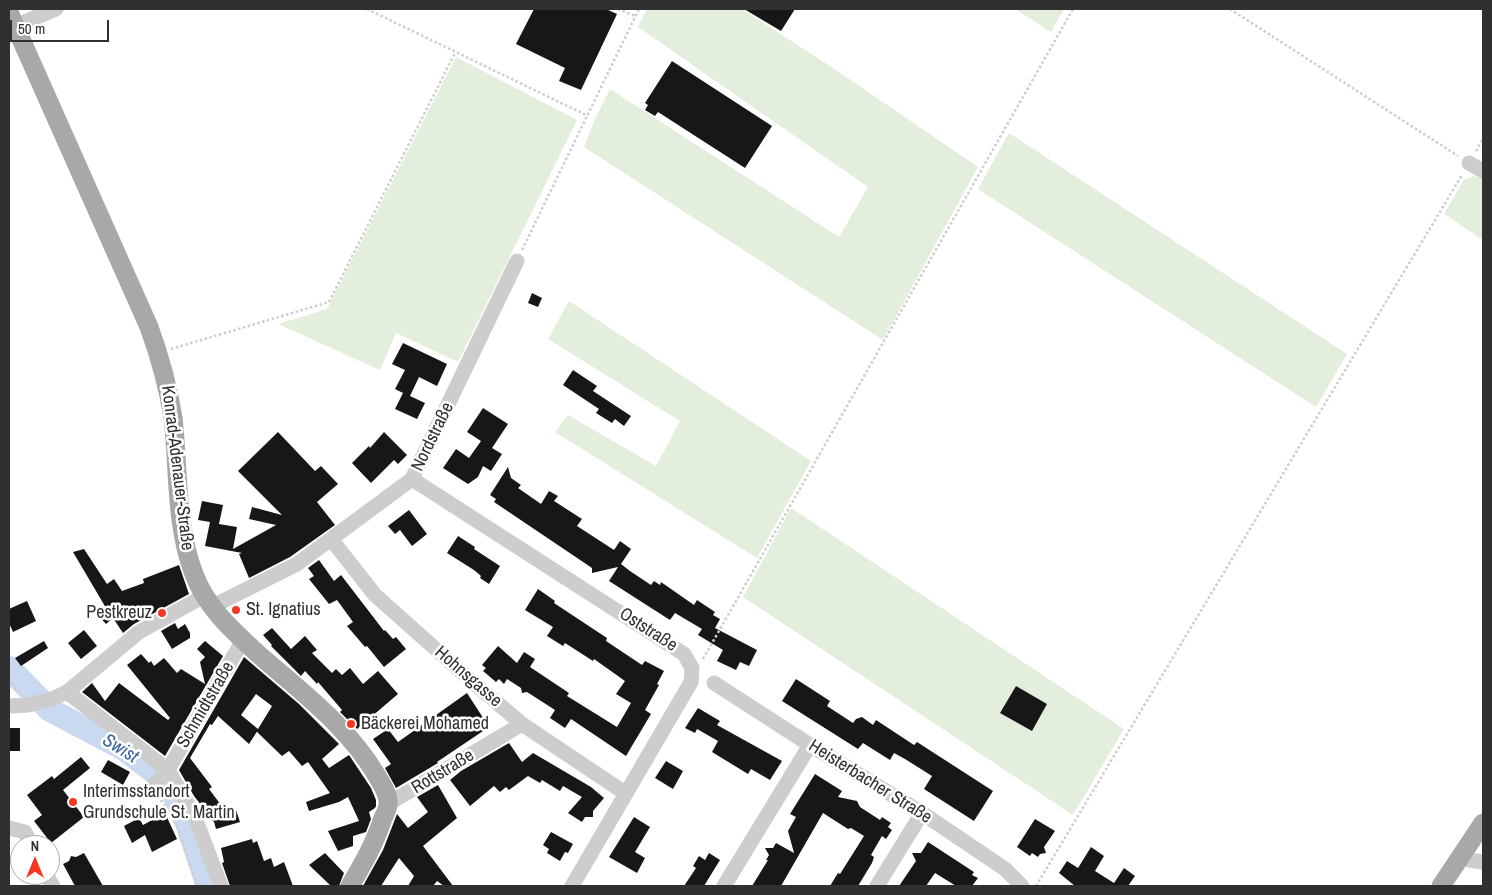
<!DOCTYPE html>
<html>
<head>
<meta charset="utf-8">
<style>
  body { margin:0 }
  #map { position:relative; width:1492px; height:895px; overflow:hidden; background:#fff; font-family:"Archivo Narrow",sans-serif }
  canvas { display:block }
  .frame { position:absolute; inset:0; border:10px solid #303030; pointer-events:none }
  .north { position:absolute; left:10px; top:835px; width:50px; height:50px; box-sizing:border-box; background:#fff; border:1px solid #acacac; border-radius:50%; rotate:0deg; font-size:14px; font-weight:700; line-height:20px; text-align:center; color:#303030 }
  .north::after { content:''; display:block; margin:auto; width:18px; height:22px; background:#f53724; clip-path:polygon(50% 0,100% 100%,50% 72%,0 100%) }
  .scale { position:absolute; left:10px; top:20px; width:99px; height:22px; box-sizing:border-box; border:2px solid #303030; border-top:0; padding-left:6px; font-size:15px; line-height:18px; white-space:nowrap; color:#303030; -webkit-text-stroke:4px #fff; paint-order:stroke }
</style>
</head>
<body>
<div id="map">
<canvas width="1492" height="895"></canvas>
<div class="frame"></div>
<div class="north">N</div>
<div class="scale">50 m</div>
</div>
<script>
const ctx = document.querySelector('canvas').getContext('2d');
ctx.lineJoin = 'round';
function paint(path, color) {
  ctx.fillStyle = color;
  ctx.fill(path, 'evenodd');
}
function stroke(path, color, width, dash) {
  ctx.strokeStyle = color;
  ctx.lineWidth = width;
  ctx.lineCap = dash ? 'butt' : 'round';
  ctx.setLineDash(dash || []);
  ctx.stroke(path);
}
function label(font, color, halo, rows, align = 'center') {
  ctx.font = font + ' "Archivo Narrow",sans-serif';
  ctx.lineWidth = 5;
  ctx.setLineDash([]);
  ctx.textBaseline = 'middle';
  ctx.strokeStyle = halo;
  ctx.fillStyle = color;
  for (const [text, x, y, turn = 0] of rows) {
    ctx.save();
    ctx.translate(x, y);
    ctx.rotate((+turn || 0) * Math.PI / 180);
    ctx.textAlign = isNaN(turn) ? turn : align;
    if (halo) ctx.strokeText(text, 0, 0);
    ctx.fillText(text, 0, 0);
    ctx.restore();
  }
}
paint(new Path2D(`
  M 647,9 L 742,9 L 833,68 L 978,167 L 883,340 L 584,147 L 596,117 L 610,89 L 839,237 L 868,187 L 638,27 Z
  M 1015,9 L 1064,9 L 1051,32 Z
  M 456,57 L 577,120 L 458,362 L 396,333 L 380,370 L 278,324 L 327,309 Z
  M 1009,133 L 1347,354 L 1316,407 L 978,189 Z
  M 1473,176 L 1483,178 L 1483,240 L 1444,214 L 1464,180 Z
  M 569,301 L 811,461 L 757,558 L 555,432 L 568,415 L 656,466 L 680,421 L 548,339 Z
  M 791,508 L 1124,729 L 1073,815 L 743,597 Z`), '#e3eedd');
stroke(new Path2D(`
  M 9,40 L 10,39`), '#c8d9f0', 4);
stroke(new Path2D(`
  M 9,668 L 50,710 L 124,749 L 153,771 L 173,792 L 187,823 L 208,886`), '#c8d9f0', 24);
paint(new Path2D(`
  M 534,9 L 606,9 L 617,14 L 581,90 L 559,81 L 565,68 L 516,44 Z
  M 744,9 L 795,9 L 781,31 Z
  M 672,61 L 772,126 L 745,168 L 658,112 L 655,116 L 645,110 L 648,105 L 645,103 Z
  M 532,293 L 542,298 L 538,307 L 528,303 Z
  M 403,343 L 447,364 L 437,386 L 419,377 L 410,396 L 425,403 L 417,419 L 395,409 L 403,393 L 395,389 L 405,370 L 392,364 Z
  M 573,370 L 597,386 L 593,391 L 631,416 L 624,426 L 615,419 L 612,423 L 596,413 L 599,409 L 563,385 Z
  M 483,408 L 508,424 L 492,448 L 502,454 L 491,471 L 483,466 L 478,477 L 468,484 L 443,468 L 456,449 L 469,458 L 481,441 L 467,432 Z
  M 278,432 L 315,471 L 321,466 L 338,484 L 317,502 L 335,525 L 290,557 L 249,578 L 239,554 L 242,553 L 205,546 L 210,522 L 198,520 L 202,501 L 223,505 L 219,524 L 237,527 L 233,549 L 276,525 L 249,519 L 252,507 L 282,515 L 238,471 Z
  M 384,432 L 407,455 L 398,464 L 394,460 L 371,483 L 352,463 L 369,446 L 370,448 Z
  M 508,467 L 511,478 L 521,485 L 518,488 L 541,504 L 549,491 L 558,496 L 554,501 L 582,519 L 577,526 L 614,550 L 620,541 L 631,549 L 621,564 L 630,571 L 651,585 L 654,581 L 660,585 L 661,582 L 694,605 L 697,600 L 715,612 L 713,615 L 720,619 L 715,628 L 757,650 L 749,666 L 740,662 L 736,670 L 717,661 L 723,650 L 698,635 L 702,629 L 675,613 L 670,620 L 609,581 L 618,567 L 592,573 L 592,568 L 494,502 L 496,499 L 490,495 Z
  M 409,510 L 427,534 L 412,546 L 400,530 L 395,534 L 388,526 Z
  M 458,536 L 475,547 L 474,549 L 500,566 L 489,584 L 480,578 L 481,576 L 474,570 L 447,553 Z
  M 84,549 L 107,584 L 114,579 L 122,591 L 144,583 L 143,579 L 179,565 L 189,594 L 134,624 L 123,633 L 113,618 L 106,624 L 98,615 L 106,608 L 73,552 Z
  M 319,560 L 334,581 L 341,575 L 384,631 L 385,630 L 393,639 L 396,637 L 406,649 L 384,667 L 367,646 L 365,647 L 347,626 L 353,622 L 337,600 L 329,604 L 309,579 L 314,576 L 308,568 Z
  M 538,589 L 555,601 L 554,603 L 607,638 L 606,641 L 642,665 L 645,661 L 664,671 L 657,684 L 659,685 L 645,710 L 651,714 L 626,756 L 571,719 L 565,728 L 550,718 L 555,710 L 527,692 L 522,693 L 521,688 L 507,679 L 504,684 L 499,679 L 496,682 L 483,671 L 486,668 L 482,665 L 498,646 L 517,663 L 524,652 L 535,659 L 530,667 L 569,693 L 567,696 L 617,727 L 631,703 L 616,694 L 625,681 L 594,659 L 593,661 L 565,643 L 563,646 L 547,636 L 553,627 L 525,610 Z
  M 27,601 L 36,621 L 13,632 L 9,623 L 9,609 Z
  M 175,623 L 178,629 L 185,624 L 190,633 L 190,638 L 172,649 L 161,631 Z
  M 272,628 L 291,649 L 305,636 L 317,650 L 312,653 L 332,673 L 336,669 L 342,675 L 350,668 L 363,684 L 378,671 L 398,694 L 357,729 L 340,712 L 342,710 L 318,682 L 317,684 L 305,671 L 301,676 L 271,646 L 272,645 L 263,635 Z
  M 84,630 L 97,646 L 81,659 L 68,643 Z
  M 44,641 L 48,648 L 21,666 L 15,658 Z
  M 205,641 L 223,656 L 165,756 L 82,692 L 92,683 L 105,701 L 119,683 L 168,720 L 170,718 L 127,665 L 141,654 L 149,663 L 151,661 L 154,666 L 164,658 L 177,673 L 181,669 L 205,684 L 200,662 L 205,657 L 197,649 Z
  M 244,657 L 299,704 L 339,744 L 322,759 L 329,768 L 349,755 L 371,788 L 376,800 L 376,806 L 375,808 L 369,812 L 371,819 L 366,832 L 353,836 L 353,846 L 338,851 L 328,831 L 359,821 L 348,797 L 339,802 L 309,811 L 306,802 L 330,793 L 308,762 L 302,766 L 289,751 L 282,756 L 257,732 L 258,730 L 249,744 L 218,716 L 212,725 L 210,724 L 190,758 L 212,787 L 209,789 L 227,813 L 236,810 L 240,822 L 216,829 L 214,822 L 194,796 L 179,770 ZM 256,694 L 272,706 L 258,729 L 241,715 Z
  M 796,679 L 830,701 L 827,706 L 853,723 L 856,719 L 862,717 L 873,725 L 876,720 L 914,745 L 917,742 L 993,791 L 974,821 L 924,789 L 932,776 L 905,759 L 894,753 L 890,760 L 863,743 L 858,749 L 782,701 Z
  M 1016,686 L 1047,704 L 1032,731 L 1000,713 Z
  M 467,693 L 489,727 L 437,762 L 438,763 L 396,788 L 385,768 L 391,764 L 373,739 L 388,729 L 398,742 Z
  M 698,708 L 720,721 L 717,725 L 782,761 L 770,780 L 751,769 L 748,774 L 712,752 L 718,741 L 697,729 L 695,733 L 685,728 Z
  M 9,728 L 20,728 L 20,751 L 9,751 Z
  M 509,743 L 522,762 L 533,753 L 591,787 L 604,798 L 593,811 L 593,817 L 585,817 L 582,822 L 568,813 L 582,797 L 563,786 L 560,791 L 542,780 L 540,783 L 528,776 L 509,790 L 506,787 L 500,792 L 494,786 L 470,806 L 450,780 L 461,771 Z
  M 81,757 L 90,768 L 63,790 L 84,817 L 51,843 L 34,821 L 42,815 L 27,795 L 52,776 L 54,779 Z
  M 108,760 L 130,772 L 123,785 L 101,772 Z
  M 666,761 L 683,771 L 673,789 L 655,778 Z
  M 815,774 L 842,791 L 838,797 L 857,801 L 860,807 L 880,820 L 882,817 L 891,823 L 888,827 L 892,830 L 886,839 L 882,836 L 871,855 L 874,857 L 872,863 L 858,886 L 830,886 L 838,873 L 840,874 L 864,836 L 851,828 L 848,829 L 823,813 L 781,886 L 752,886 L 768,860 L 766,860 L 769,855 L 765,848 L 773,848 L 776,843 L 794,853 L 788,831 L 796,817 L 790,814 Z
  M 438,785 L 457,818 L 423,846 L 453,886 L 444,886 L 437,881 L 433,886 L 408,886 L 414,876 L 399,858 L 381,886 L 363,886 L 383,850 L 397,814 L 408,828 L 428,812 L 417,797 Z
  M 165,813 L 177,839 L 152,852 L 145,835 L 132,843 L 124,826 L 139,818 L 143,825 Z
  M 634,817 L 650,827 L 635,852 L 645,858 L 637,873 L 609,857 Z
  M 1035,819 L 1055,831 L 1044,847 L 1046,853 L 1040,854 L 1038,857 L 1032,853 L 1030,856 L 1017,847 Z
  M 551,832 L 573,844 L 568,853 L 565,852 L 560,861 L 547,853 L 549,849 L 543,845 Z
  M 252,839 L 253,843 L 257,841 L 264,861 L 271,858 L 274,867 L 284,862 L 293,886 L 230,886 L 222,863 L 224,862 L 221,848 Z
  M 928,842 L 974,872 L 972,875 L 978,878 L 972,886 L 956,886 L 935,873 L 926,886 L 899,886 L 916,861 L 912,853 L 921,853 Z
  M 1091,847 L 1104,856 L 1095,871 L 1114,883 L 1124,868 L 1135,876 L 1128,886 L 1075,886 L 1059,873 L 1067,861 L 1078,868 Z
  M 84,853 L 103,886 L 75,886 L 63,864 L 69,861 L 71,856 L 76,857 Z
  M 325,853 L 344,873 L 339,886 L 331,886 L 309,865 Z
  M 709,853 L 720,860 L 704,886 L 684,886 L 696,868 L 693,866 L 699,856 L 705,860 Z`), '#171717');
stroke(new Path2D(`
  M 367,9 L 588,116
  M 618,9 L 635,16
  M 1230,9 L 1458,156
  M 1476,151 L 1483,139
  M 522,250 L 639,9
  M 171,349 L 329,302 L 455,53
  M 703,659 L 1073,9
  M 9,679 L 18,692
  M 158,796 L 175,820 L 197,886
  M 1036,886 L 1462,175`), '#cdcdcd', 2.5, [2.5, 2.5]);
stroke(new Path2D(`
  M 15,26 L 56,9
  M 1469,163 L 1483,171
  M 412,479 L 684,654 L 692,668 L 691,682 L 572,886
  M 331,539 L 375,595 L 475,684 L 522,724 L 625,793
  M 211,607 L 297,564 L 412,479 L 517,261
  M 714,683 L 810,745 L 922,813 L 1005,869 L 1022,886
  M 67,692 L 168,770 L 194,815 L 221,886
  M 9,706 L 28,705 L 52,699 L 67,692 L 139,632 L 204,596
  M 168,770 L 243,640
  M 153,785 L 166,773
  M 388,804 L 522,724
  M 9,828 L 25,832 L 31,845
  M 1462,855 L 1469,860 L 1483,862
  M 46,875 L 53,886
  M 724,886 L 810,745
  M 877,886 L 922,813`), '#cdcdcd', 15);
stroke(new Path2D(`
  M 9,12 L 149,327 C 160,357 168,386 173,418 C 179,470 175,525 194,574 C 206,607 232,630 257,653 C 300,691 348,726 377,776 C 382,784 389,795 388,804 C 388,809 385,814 383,818 C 375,843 363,864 350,886
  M 1441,886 L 1483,823`), '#a8a8a8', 19);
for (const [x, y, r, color] of [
  [236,610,5,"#f53724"],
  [162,613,5,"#f53724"],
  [351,724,5,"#f53724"],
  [73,802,5,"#f53724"]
]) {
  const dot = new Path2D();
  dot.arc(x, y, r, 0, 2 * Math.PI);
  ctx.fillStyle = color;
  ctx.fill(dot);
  stroke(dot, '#fff', 2);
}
label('18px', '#303030', '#fff', [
  ["Nordstraße",433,437,-64],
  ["Konrad-Adenauer-Straße",177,468,83],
  ["Oststraße",648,630,33],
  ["Hohnsgasse",468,677,41],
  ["Schmidtstraße",206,705,-60],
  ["Rottstraße",443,772,-31],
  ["Heisterbacher Straße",870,782,32]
]);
label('18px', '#303030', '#fff', [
  ["St. Ignatius",246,610],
  ["Pestkreuz",152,613,"right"],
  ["Bäckerei Mohamed",361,724],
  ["Interimsstandort",83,792],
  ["Grundschule St. Martin",83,813]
], 'left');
label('italic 19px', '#36639b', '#fff', [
  ["Swist",120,749,32]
]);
</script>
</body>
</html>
